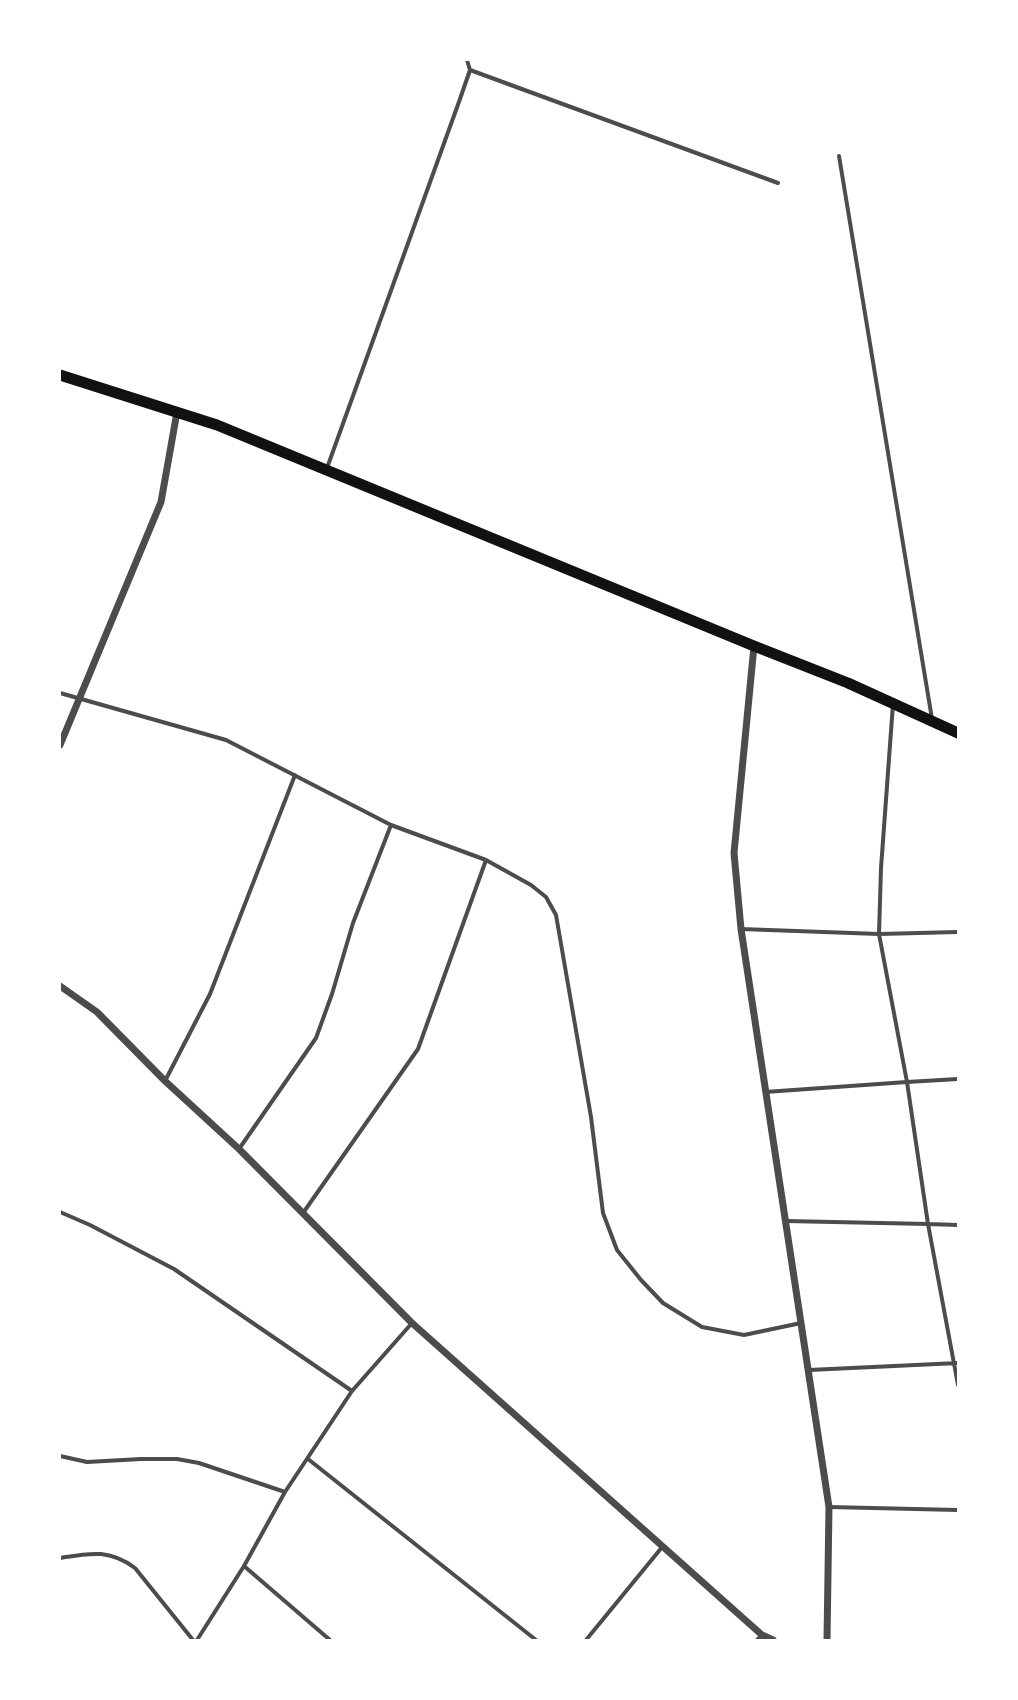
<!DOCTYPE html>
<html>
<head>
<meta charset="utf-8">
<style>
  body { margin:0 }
  #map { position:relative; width:1018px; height:1700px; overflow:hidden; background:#fff; font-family:Inter,sans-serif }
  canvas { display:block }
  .frame { position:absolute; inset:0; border:61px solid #fff; pointer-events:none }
</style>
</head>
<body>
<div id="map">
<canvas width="1018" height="1700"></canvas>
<div class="frame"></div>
</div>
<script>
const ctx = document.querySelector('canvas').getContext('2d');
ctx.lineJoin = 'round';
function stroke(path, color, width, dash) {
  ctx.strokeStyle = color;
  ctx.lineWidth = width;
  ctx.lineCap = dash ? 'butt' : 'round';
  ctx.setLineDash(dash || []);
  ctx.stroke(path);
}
stroke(new Path2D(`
  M 470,70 L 778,183
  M 839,156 L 932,719
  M 327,468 L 460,99 L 470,70 L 467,60
  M 60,693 L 226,740 L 391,825 L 486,860 L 531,885 L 546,897 L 556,915 L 591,1117 L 603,1213 L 617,1250 L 641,1280 L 663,1303 L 702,1327 L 744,1335 L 801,1323
  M 741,929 L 879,934 L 958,932
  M 165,1081 L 210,994 L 295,775
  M 765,1092 L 907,1082 L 879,934 L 881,868 L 893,704
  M 239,1149 L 316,1038 L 332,994 L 353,923 L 391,825
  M 60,1212 L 90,1225 L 174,1269 L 352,1391
  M 303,1213 L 418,1049 L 486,860
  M 786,1221 L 928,1224 L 907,1082 L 958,1079
  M 958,1225 L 928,1224 L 958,1385
  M 809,1370 L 958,1363
  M 60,1456 L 87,1462 L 141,1459 L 177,1459 L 199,1463 L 285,1492
  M 308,1459 L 536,1640
  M 829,1507 L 958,1510
  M 60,1558 C 91,1553 109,1549 135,1568 L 193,1640
  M 244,1566 L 330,1640
  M 197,1640 L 244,1566 L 285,1492 L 352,1391 L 412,1323
  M 586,1640 L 663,1546
  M 757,1640 L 762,1635`), '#4c4c4c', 4);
stroke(new Path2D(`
  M 754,646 L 734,853 L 741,929 L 829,1507 L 827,1640
  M 60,745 L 161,502 L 177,412
  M 60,986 L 97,1012 L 165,1081 L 239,1149 L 412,1323 L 762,1635 L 773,1640`), '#4c4c4c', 7);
stroke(new Path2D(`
  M 60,375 L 217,425 L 754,646 L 848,683 L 958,733`), '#111', 11);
</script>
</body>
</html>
